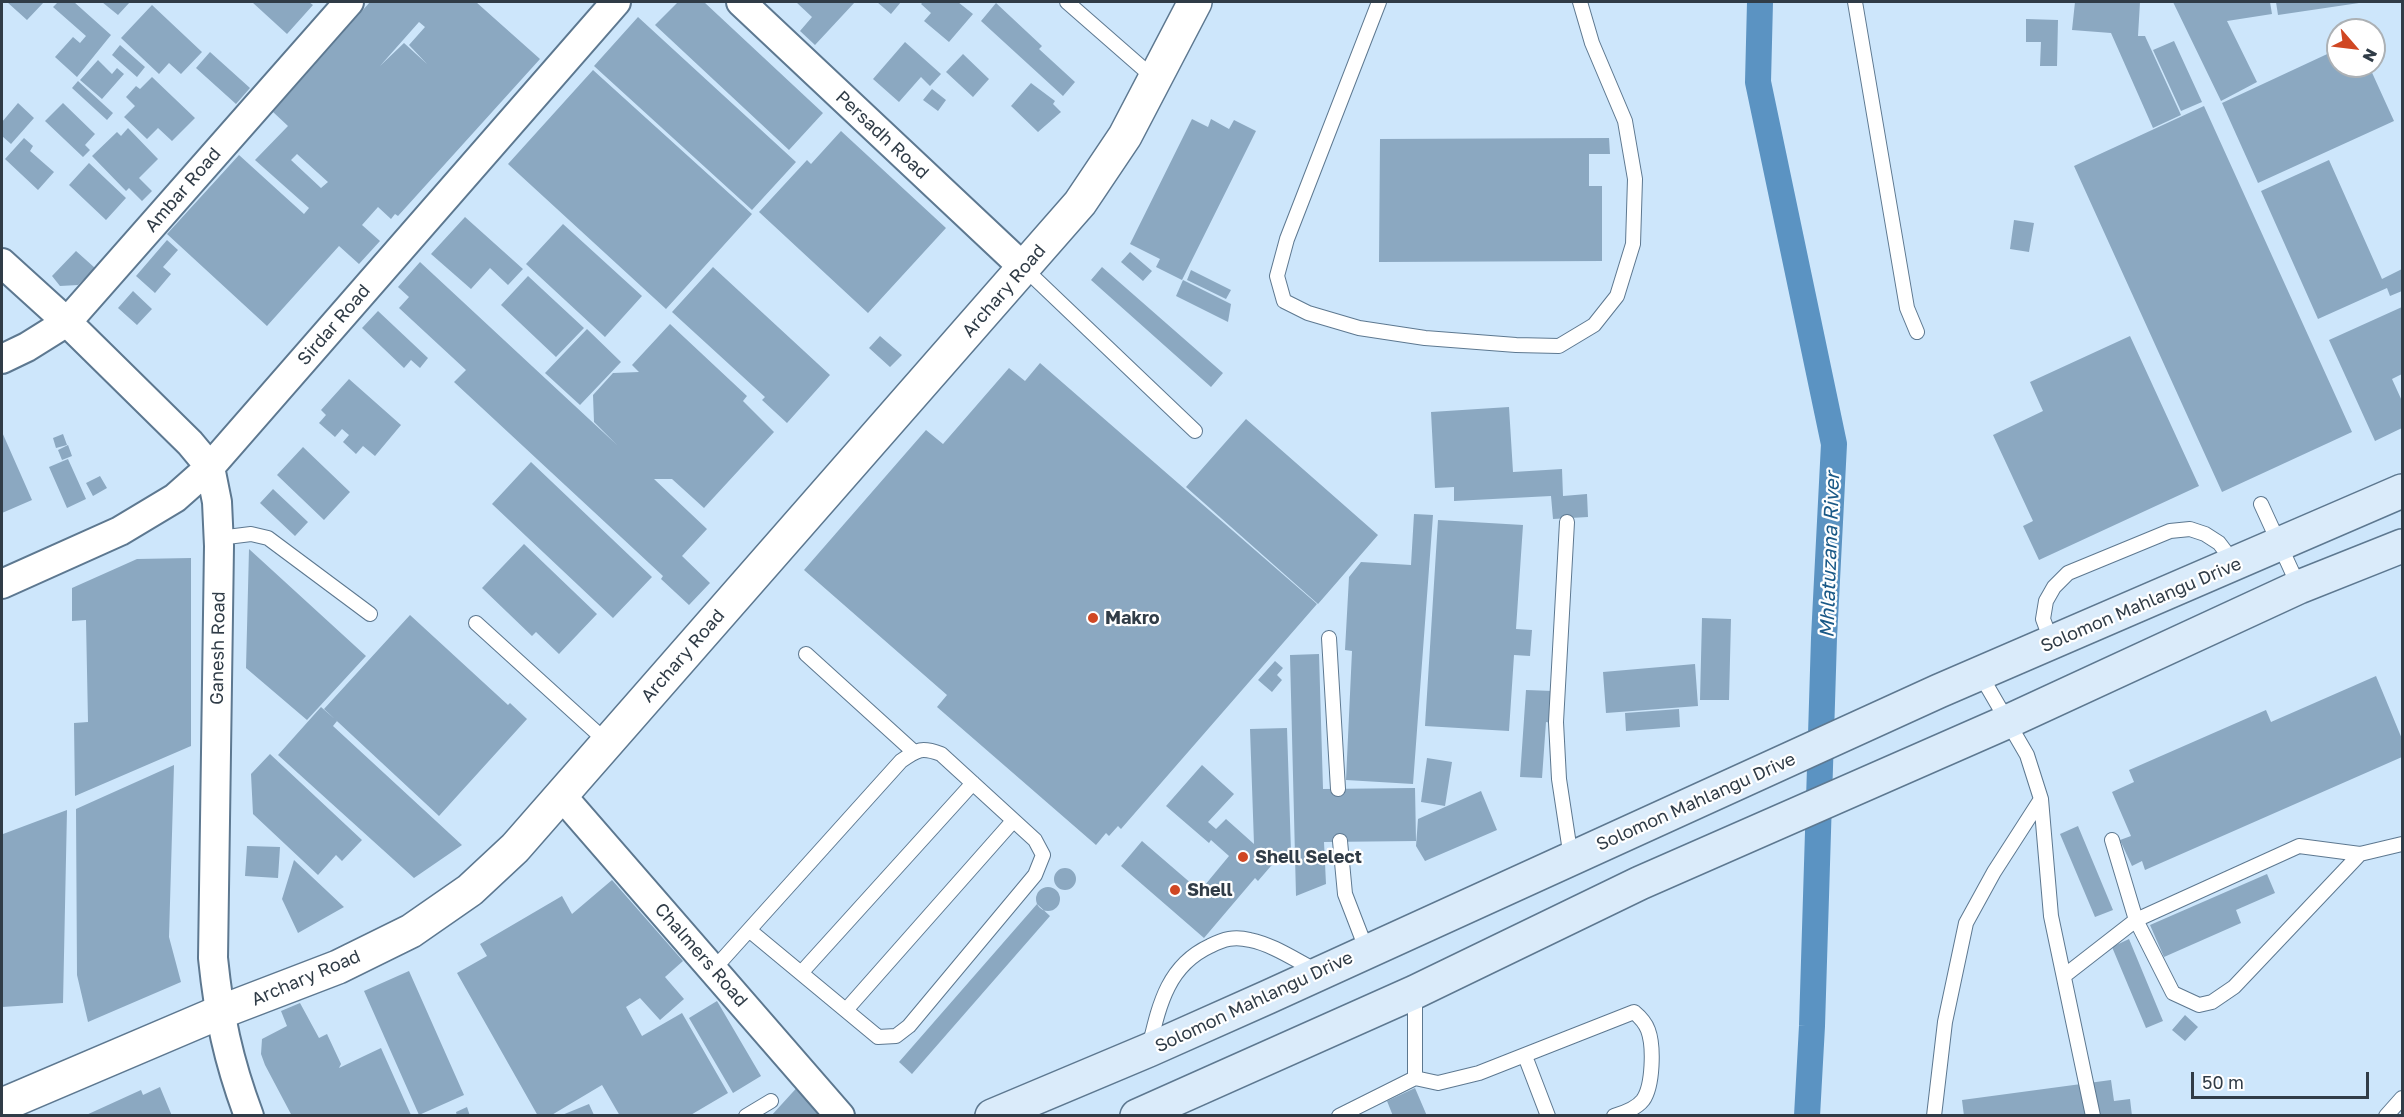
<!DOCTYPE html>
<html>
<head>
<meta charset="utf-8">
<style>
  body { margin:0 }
  #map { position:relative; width:2404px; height:1117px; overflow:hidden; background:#cde6fb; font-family:"Golos Text",sans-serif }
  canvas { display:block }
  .frame { position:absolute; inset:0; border:3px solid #303c47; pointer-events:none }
  .north { position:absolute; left:2326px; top:18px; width:60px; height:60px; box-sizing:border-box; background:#fff; border:2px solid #acb1b5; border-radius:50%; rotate:118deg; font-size:16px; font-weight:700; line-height:24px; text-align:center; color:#303c47 }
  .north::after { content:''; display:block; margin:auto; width:21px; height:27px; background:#d04723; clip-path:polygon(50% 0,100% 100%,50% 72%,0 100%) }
  .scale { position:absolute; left:2191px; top:1072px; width:178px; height:27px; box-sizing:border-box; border:3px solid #303c47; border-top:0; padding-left:8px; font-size:18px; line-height:21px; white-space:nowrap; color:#303c47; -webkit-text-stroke:4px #fff; paint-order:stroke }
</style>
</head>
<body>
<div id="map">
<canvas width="2404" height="1117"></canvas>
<div class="frame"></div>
<div class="north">N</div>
<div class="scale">50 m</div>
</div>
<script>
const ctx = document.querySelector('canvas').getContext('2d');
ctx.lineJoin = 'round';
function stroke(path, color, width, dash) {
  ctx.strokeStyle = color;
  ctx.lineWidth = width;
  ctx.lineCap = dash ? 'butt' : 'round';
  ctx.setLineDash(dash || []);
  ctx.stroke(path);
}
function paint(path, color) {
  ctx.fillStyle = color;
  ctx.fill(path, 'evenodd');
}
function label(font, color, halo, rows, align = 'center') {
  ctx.font = font + ' "Golos Text",sans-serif';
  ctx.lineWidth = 4.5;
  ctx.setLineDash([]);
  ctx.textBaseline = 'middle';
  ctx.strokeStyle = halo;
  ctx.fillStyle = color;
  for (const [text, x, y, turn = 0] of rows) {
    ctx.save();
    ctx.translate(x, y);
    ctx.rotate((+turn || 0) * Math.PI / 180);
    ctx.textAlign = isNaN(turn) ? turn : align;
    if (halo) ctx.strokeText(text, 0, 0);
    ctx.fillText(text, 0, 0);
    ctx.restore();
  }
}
stroke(new Path2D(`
  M 1760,2 L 1758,82 L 1834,444 L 1824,638 L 1812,1026 L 1807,1116`), '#5b93c2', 26);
paint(new Path2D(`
  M 7,2 L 44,2 L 27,20 Z
  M 58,2 L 74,2 L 111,35 L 77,77 L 55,57 L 73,37 L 80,43 L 86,36 L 53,7 Z
  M 102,2 L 130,2 L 118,15 Z
  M 252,2 L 309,2 L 313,5 L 287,34 Z
  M 370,2 L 476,2 L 540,59 L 398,216 L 395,214 L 391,219 L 378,207 L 362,225 L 380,241 L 359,264 L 339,246 L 267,326 L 167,234 L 239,155 L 304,214 L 309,208 L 255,160 L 288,126 L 273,112 ZM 419,22 L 425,27 L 409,45 L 427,64 L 404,43 L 380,66 ZM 297,154 L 328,182 L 321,188 L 291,160 Z
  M 678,2 L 704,2 L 823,113 L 789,150 L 655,25 Z
  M 796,2 L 855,2 L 815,45 L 800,31 L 812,17 Z
  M 877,2 L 901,2 L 891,14 Z
  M 923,2 L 958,2 L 973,14 L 949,42 L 924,21 L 931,13 L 921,4 Z
  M 2075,2 L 2140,2 L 2138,36 L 2145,36 L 2181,115 L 2153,128 L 2111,33 L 2072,30 Z
  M 2173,2 L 2270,2 L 2272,14 L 2227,21 L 2257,82 L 2221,101 Z
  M 2276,2 L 2359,2 L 2359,3 L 2278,15 Z
  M 996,3 L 1042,46 L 1039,49 L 1075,82 L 1063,96 L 981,21 Z
  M 152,5 L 202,52 L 181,74 L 169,63 L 159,74 L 121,38 Z
  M 638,17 L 796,162 L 752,210 L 594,66 Z
  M 2026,19 L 2058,20 L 2057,66 L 2040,66 L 2041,42 L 2026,42 Z
  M 2174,41 L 2202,102 L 2181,111 L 2153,50 Z
  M 905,42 L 941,74 L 930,86 L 921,77 L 899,102 L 873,79 Z
  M 120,45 L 145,67 L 137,77 L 112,55 Z
  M 2338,49 L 2338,66 L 2369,66 L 2394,121 L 2258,183 L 2222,103 Z
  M 210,52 L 250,88 L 236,104 L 196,68 Z
  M 963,54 L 989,79 L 973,97 L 946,72 Z
  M 98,60 L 112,74 L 117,68 L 124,74 L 102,99 L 80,80 Z
  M 593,70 L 752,214 L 666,309 L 508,164 Z
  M 152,77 L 195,118 L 172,141 L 158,128 L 147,139 L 124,117 L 135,106 L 126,97 L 136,86 L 140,89 Z
  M 78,81 L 113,113 L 107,120 L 72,88 Z
  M 1031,83 L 1055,101 L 1053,104 L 1061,112 L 1038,132 L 1011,106 Z
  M 932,89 L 946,100 L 938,111 L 923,100 Z
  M 18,103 L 34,118 L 11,144 L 2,136 L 2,122 Z
  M 63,103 L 95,134 L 85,145 L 90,150 L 83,157 L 45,121 Z
  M 2204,106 L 2352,432 L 2222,492 L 2074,166 Z
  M 1192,119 L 1208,127 L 1211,119 L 1229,129 L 1234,120 L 1256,131 L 1182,280 L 1156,267 L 1160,259 L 1130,244 Z
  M 128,128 L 158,159 L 139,178 L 152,191 L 142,201 L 129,188 L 126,191 L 92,156 L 117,132 L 121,136 Z
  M 841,131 L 946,228 L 868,313 L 759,212 L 807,160 L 811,164 Z
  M 24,138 L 33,146 L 30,151 L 54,172 L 38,190 L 5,159 Z
  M 1609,138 L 1610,154 L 1589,154 L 1589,186 L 1602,186 L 1602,261 L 1379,262 L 1380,139 Z
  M 2329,160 L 2382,279 L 2402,269 L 2402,291 L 2390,296 L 2387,288 L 2318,319 L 2261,191 Z
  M 89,163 L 126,198 L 106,220 L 69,185 Z
  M 465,217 L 523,269 L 508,285 L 490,268 L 471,289 L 431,254 Z
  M 2014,220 L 2034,223 L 2029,252 L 2010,249 Z
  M 563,224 L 642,296 L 605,337 L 526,264 Z
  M 167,240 L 178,250 L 163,267 L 171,274 L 155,293 L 136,276 Z
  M 76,251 L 95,268 L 78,285 L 60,286 L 52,276 Z
  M 1130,252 L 1152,271 L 1143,281 L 1121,262 Z
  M 420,262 L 617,445 L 594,422 L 593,395 L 613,373 L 639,372 L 632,365 L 670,324 L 747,396 L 743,401 L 774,432 L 704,508 L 672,479 L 654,479 L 707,529 L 682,556 L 710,583 L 689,605 L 661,579 L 663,576 L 454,382 L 466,370 L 399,308 L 409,297 L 398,287 Z
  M 713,267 L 830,375 L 787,423 L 762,400 L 765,397 L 672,312 Z
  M 1102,267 L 1223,373 L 1211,387 L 1091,280 Z
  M 1191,270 L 1231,290 L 1226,299 L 1187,280 Z
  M 528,276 L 584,328 L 556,357 L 501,305 Z
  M 1183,280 L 1231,304 L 1228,322 L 1176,296 Z
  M 133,291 L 152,309 L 137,325 L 118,308 Z
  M 2402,307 L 2402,374 L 2392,379 L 2402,401 L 2402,428 L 2375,441 L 2329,340 Z
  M 378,311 L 428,358 L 420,368 L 411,360 L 404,368 L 362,328 Z
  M 587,329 L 621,362 L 580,405 L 545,373 Z
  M 880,336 L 902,355 L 890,367 L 869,348 Z
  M 2130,336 L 2199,486 L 2039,560 L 2023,526 L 2033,521 L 1993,435 L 2043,411 L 2030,382 Z
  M 1040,363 L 1317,604 L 1121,829 L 1118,826 L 1109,836 L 1106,833 L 1096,845 L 937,707 L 947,695 L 804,570 L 926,430 L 943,444 L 1009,368 L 1025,381 Z
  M 349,379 L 401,425 L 375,456 L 363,446 L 356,454 L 343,442 L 349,435 L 342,429 L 335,437 L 319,423 L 326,415 L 321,410 Z
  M 1509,407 L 1513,472 L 1562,469 L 1563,496 L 1587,494 L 1588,517 L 1553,519 L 1551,496 L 1454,501 L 1454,487 L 1435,488 L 1431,412 Z
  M 1246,419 L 1378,535 L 1318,604 L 1186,487 Z
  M 2,432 L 32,500 L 2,513 Z
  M 63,434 L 67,445 L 56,448 L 53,438 Z
  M 68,445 L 72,456 L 62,460 L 58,450 Z
  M 303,447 L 350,492 L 324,520 L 277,475 Z
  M 68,459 L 86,499 L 67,508 L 49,467 Z
  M 531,462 L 652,577 L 613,618 L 492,504 Z
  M 100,476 L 107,488 L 93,496 L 86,483 Z
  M 273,489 L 308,522 L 295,536 L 260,503 Z
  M 1414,514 L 1433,515 L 1413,784 L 1346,780 L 1352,651 L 1345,650 L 1349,577 L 1361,562 L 1411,565 Z
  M 1438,520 L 1523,525 L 1516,629 L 1532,630 L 1530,656 L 1514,655 L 1509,731 L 1425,726 Z
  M 524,544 L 597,614 L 559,654 L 536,632 L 532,636 L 482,588 Z
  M 249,549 L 366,656 L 307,720 L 246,668 Z
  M 191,558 L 191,746 L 75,796 L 74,723 L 88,722 L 86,620 L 72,621 L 72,588 L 137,559 Z
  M 410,615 L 508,705 L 510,703 L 527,719 L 439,816 L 324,709 Z
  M 1702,618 L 1731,619 L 1729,700 L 1700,700 Z
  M 1319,654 L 1323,789 L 1415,788 L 1416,841 L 1324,842 L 1326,884 L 1296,896 L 1290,655 Z
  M 1275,661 L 1283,668 L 1277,675 L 1282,680 L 1272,692 L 1258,680 Z
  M 1695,664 L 1698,706 L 1606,713 L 1603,672 Z
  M 2376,676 L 2402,739 L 2402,757 L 2145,870 L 2142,861 L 2132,866 L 2120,840 L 2131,836 L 2112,792 L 2134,782 L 2129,770 L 2266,710 L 2271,722 Z
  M 1526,690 L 1553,691 L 1551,723 L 1546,722 L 1542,778 L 1520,777 Z
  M 321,707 L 337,721 L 333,726 L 462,845 L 414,878 L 278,755 Z
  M 1679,709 L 1680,727 L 1626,731 L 1625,713 Z
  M 1287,728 L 1291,852 L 1270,853 L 1277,859 L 1258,881 L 1255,878 L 1204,938 L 1121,866 L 1142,841 L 1200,891 L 1229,856 L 1211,840 L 1209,843 L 1166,806 L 1202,765 L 1234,794 L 1208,822 L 1216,829 L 1226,819 L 1254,844 L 1250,729 Z
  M 270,754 L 362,840 L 342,861 L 336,855 L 318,875 L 253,814 L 251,774 Z
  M 1427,758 L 1452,762 L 1445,806 L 1421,802 Z
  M 174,765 L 169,937 L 181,982 L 88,1022 L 77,975 L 76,809 Z
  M 1481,791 L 1497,830 L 1425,861 L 1416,846 L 1418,819 Z
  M 67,810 L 63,1003 L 2,1007 L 3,834 Z
  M 2078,826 L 2113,910 L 2095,917 L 2060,834 Z
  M 247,846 L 280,847 L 278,878 L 245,876 Z
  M 294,860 L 344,907 L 298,933 L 282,899 Z
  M1054 879a11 11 0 1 1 22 0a11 11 0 1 1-22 0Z
  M 2267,874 L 2275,893 L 2236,910 L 2241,923 L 2164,957 L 2150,925 Z
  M 612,880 L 683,961 L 665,977 L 684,999 L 660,1020 L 640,998 L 626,1007 L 642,1036 L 682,1013 L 728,1093 L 689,1116 L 620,1116 L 602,1085 L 550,1116 L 538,1116 L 457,973 L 487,956 L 480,944 L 562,896 L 572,914 Z
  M1036 899a12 12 0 1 1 24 0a12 12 0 1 1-24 0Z
  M 1037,904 L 1050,916 L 912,1074 L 899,1062 Z
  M 2129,939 L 2163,1021 L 2146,1028 L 2112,947 Z
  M 409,971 L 464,1095 L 419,1115 L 364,991 Z
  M 717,1001 L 761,1076 L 733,1093 L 689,1018 Z
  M 300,1003 L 319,1038 L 327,1034 L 341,1064 L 339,1068 L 381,1048 L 411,1115 L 292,1116 L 265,1065 L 261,1054 L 262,1039 L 287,1026 L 281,1011 Z
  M 2185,1015 L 2198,1027 L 2185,1041 L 2172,1030 Z
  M 2111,1080 L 2114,1101 L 2130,1099 L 2132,1116 L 1964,1116 L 1962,1100 Z
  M 802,1082 L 817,1105 L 817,1116 L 771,1116 Z
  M 160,1087 L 172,1116 L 84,1116 L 141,1090 L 143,1095 Z
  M 1415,1088 L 1427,1116 L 1393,1116 L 1387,1101 Z
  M 589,1104 L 594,1115 L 562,1115 Z
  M 467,1107 L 470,1116 L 457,1116 L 456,1112 Z`), '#8ba8c1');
const service = new Path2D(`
  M 1067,2 L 1155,79
  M 1379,2 L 1287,239 L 1277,276 L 1284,301 L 1308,313 L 1359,328 L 1425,338 L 1516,345 L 1559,346 L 1594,325 L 1617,296 L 1633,244 L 1635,179 L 1625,121 L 1592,43 L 1580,2
  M 1855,2 L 1907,308 L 1917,332
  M 1024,268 L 1195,431
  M 2261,504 L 2299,587
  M 1567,522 L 1556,722 L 1559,779 L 1571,858
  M 219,538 L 251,534 L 268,538 L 370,614
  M 476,623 L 607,742
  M 1329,638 L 1338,789
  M 2052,643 L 2043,619 L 2046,601 L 2054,587 L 2068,573 L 2170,531 L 2190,529 L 2205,534 L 2219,543 L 2235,564
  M 806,654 L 914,752
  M 1980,674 L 2027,755 L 2041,799 L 2051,916 L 2093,1116
  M 2112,840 L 2136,920 L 2173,993 L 2199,1005 L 2212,1002 L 2234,987 L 2360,854 L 2402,844
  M 1340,841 L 1345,894 L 1367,951
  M 713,970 L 901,761 C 918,749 922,747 941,754 L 1035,840 L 1043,855 L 1035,875 L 909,1026 L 896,1036 L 878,1037 L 749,930
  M 801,973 L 973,783
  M 2064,976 L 2136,920 L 2299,846 L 2360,854
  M 846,1010 L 1013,821
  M 1149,1048 C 1159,1006 1167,966 1210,946 C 1224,939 1234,936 1250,940 C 1274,945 1295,960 1317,971
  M 1525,1056 L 1548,1116
  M 1415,1078 L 1438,1083 L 1479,1073 L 1634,1012 C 1640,1017 1645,1022 1648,1030 C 1654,1046 1653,1086 1643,1100 C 1637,1108 1624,1113 1614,1116
  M 746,1116 L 771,1101
  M 1339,1116 L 1415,1078 L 1415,994
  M 1934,1116 L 1945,1022 L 1966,923 L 1994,872 L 2041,799
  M 2386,1116 L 2402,1098`);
const minor = new Path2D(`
  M 741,2 L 1024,268
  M 2,263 L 67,322 L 190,443 L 210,467 L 217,502 L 219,546 L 213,958 C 219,1016 228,1060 249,1116
  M 2,359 L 27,347 L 67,322 L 349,2
  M 2,584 L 120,531 L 175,498 L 210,467 L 616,2
  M 561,795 L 840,1116`);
const tertiary = new Path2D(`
  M 2,1105 L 218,1013 L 338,967 L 411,931 L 470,890 L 515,848 L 1080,203 L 1125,136 L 1195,2`);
const secondary = new Path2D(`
  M 992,1116 L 1149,1050 L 1268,997 L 1939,691 L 2402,491
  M 1137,1116 L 1415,992 L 1640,883 L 2009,721 L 2299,587 L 2402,546`);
stroke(service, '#5d7890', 16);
stroke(minor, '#5d7890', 32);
stroke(tertiary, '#5d7890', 36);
stroke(secondary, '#5d7890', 36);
stroke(service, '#fff', 14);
stroke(minor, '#fff', 28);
stroke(tertiary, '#fff', 33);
stroke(secondary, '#daebfa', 33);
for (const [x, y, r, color] of [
  [1093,618,6,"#d04723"],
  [1243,857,6,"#d04723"],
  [1175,890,6,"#d04723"]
]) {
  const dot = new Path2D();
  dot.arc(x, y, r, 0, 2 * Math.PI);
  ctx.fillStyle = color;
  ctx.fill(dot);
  stroke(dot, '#fff', 2);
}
label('18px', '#303c47', '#fff', [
  ["Persadh Road",882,135,43],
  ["Ambar Road",183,190,-49],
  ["Archary Road",1004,291,-49],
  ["Sirdar Road",334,325,-49],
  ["Solomon Mahlangu Drive",2141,605,-23],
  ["Ganesh Road",218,648,-89],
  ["Archary Road",683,656,-49],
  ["Solomon Mahlangu Drive",1696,802,-24],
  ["Chalmers Road",701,955,49],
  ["Archary Road",306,978,-23],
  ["Solomon Mahlangu Drive",1254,1002,-25]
]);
label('bold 18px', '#303c47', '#fff', [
  ["Makro",1105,618],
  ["Shell Select",1255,857],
  ["Shell",1187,890]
], 'left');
label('italic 20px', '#1a5987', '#fff', [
  ["Mhlatuzana River",1830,555,-88]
]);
</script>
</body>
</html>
